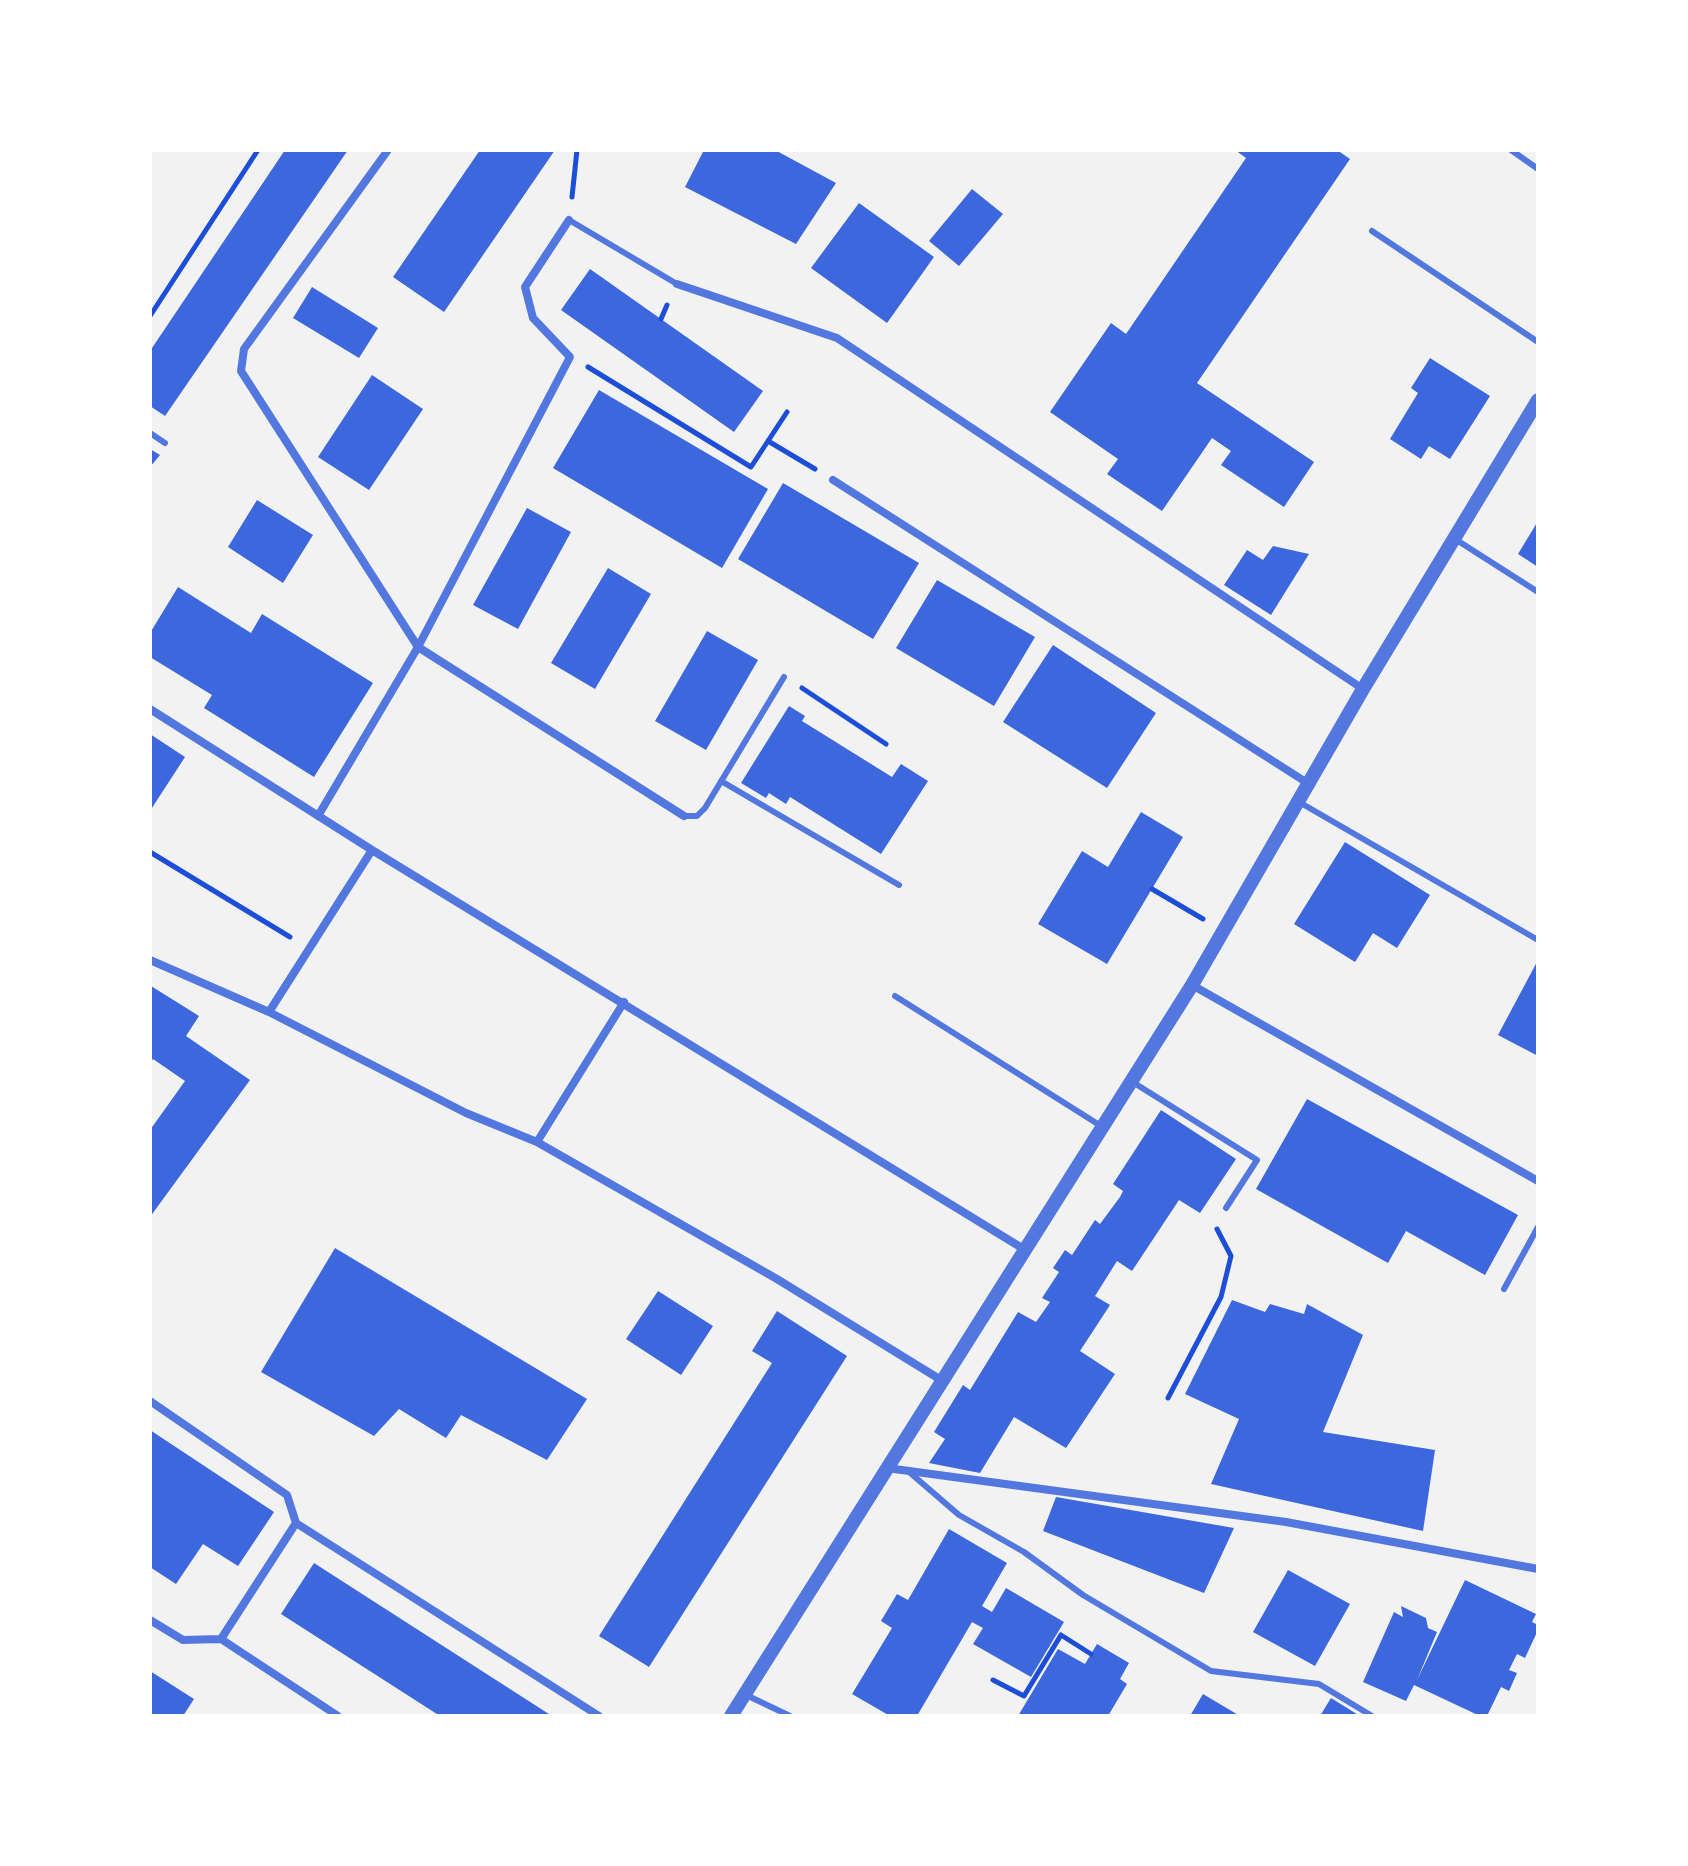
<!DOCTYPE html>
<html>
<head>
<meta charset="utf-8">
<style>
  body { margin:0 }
  #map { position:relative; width:1688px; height:1866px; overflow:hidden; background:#f2f2f2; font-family:"Golos Text",sans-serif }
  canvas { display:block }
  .frame { position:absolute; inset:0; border:152px solid #fff; pointer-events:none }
</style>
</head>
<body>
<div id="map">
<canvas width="1688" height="1866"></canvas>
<div class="frame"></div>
</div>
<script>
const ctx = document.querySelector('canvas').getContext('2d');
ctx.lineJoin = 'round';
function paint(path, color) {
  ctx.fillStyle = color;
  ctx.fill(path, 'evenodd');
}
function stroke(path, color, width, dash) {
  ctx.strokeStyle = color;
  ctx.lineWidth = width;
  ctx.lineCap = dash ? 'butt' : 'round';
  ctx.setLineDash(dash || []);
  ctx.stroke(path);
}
paint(new Path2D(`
  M 285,150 L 348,150 L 165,416 L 150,406 L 150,351 Z
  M 480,150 L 555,150 L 444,312 L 393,277 Z
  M 704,150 L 775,150 L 836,183 L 796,244 L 685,187 Z
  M 1235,150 L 1337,150 L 1350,159 L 1197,383 L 1314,462 L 1284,507 L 1221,465 L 1231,451 L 1212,438 L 1162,511 L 1107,474 L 1118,459 L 1050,412 L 1111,323 L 1126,334 L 1246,158 Z
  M 972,189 L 1003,214 L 959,266 L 929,241 Z
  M 859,203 L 934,257 L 887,323 L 811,268 Z
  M 590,269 L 763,391 L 734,432 L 561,310 Z
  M 312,287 L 378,328 L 359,358 L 293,318 Z
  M 1430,358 L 1490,396 L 1450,459 L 1429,446 L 1421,459 L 1390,439 L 1418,393 L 1411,388 Z
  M 372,375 L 423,409 L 369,490 L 318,457 Z
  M 599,390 L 768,489 L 722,568 L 553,468 Z
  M 150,449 L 160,455 L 150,467 Z
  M 783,483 L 919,563 L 873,639 L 738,559 Z
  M 257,500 L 313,535 L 283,583 L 228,547 Z
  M 527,508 L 571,532 L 518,629 L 473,605 Z
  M 1538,521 L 1538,567 L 1518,554 Z
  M 1273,546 L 1309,554 L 1271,615 L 1224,585 L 1247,550 L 1263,560 Z
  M 608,568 L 651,594 L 595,689 L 551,663 Z
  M 937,580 L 1035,637 L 994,706 L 896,648 Z
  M 178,587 L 251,633 L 262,614 L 373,683 L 314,777 L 204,708 L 212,695 L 150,657 L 150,633 Z
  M 707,631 L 758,660 L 706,750 L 655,721 Z
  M 1053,645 L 1156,713 L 1107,788 L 1003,722 Z
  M 789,706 L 805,716 L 802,721 L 892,777 L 901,764 L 928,781 L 881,854 L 790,797 L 786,804 L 769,793 L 766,798 L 741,783 Z
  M 150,734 L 185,757 L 150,811 Z
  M 1141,812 L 1183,837 L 1107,964 L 1038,924 L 1082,851 L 1108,867 Z
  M 1345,842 L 1430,895 L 1397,948 L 1373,933 L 1355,962 L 1294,924 Z
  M 1538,960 L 1538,1056 L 1498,1035 Z
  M 151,986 L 199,1016 L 186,1036 L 250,1080 L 150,1217 L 150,1130 L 185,1081 L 153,1059 L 150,1064 Z
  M 1307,1099 L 1518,1215 L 1485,1275 L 1406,1231 L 1388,1263 L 1256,1189 Z
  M 1161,1110 L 1236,1159 L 1200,1213 L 1179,1200 L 1132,1271 L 1117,1261 L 1095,1296 L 1110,1305 L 1080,1351 L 1115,1374 L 1066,1448 L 1014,1417 L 980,1473 L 929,1463 L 945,1439 L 934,1432 L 963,1385 L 970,1390 L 1018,1312 L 1036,1322 L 1050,1302 L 1042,1298 L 1059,1272 L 1053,1268 L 1065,1250 L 1072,1255 L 1095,1220 L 1100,1224 L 1120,1197 L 1123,1191 L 1113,1184 Z
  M 335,1248 L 587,1399 L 547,1460 L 461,1415 L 446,1438 L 399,1409 L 374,1436 L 261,1372 Z
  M 658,1291 L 713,1326 L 681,1375 L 626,1339 Z
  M 1232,1300 L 1265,1312 L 1270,1304 L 1304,1314 L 1307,1304 L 1363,1335 L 1323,1432 L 1435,1450 L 1423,1531 L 1211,1484 L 1239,1419 L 1185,1394 Z
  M 777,1311 L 847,1356 L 649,1667 L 599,1636 L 772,1363 L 752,1351 Z
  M 150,1430 L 274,1512 L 238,1566 L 203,1544 L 176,1584 L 150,1567 Z
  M 1056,1497 L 1234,1528 L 1204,1593 L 1043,1531 Z
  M 949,1529 L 1007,1563 L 982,1606 L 992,1612 L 1006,1588 L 1064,1622 L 1031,1677 L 973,1644 L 983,1628 L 972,1622 L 917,1716 L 890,1716 L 852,1694 L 892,1628 L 881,1621 L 897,1594 L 908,1600 Z
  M 314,1563 L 552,1716 L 440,1716 L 281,1614 Z
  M 1288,1570 L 1350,1604 L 1315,1666 L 1253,1632 Z
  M 1465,1580 L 1536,1614 L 1532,1622 L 1538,1625 L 1538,1630 L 1525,1658 L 1517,1654 L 1509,1670 L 1517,1673 L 1509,1691 L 1501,1687 L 1487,1716 L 1480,1716 L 1414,1685 L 1406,1701 L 1363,1682 L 1394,1612 L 1403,1617 L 1401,1606 L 1426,1618 L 1428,1628 L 1437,1632 L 1417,1680 Z
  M 1097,1644 L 1129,1663 L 1120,1679 L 1127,1684 L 1108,1716 L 1018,1716 L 1058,1649 L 1085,1664 Z
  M 150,1671 L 194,1699 L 183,1716 L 150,1716 Z
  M 1203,1694 L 1240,1716 L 1190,1716 Z
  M 1331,1698 L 1360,1716 L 1320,1716 Z`), '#3d67dc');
stroke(new Path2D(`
  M 572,197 L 577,150
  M 150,316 L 258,150
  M 661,319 L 667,305
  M 588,367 L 751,467 L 787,412
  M 768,441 L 815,469
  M 802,688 L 886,744
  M 150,852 L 290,937
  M 1152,889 L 1203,919
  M 1168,1398 L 1221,1297 L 1231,1256 L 1217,1229
  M 993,1680 L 1024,1696 L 1061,1635 L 1091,1654`), '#1d4ed8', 5);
stroke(new Path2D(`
  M 1511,150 L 1538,169
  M 569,220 L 677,284
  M 1372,231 L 1538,342
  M 150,433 L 165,443
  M 1455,539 L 1538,592
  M 721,781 L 899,885
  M 1299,802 L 1538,940
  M 684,816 L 697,816 L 705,808 L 784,677
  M 895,996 L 1101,1126
  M 1131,1081 L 1257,1160 L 1226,1208
  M 1504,1289 L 1538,1227
  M 908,1471 L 959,1515 L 1024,1552 L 1083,1595 L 1211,1671 L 1319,1684 L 1372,1716
  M 744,1694 L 790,1716`), '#5277de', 6);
stroke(new Path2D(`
  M 388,150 L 244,349 L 241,371 L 418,647 L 684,816
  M 677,284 L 837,338 L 1363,689
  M 833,480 L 1309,784
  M 150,709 L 372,850 L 1022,1248
  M 318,816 L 418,647 L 570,357 L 533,318 L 525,287 L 569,220
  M 150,960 L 269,1012 L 466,1113 L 537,1142 L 777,1279 L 941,1380
  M 1192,985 L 1538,1181
  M 269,1012 L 372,850
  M 537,1142 L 624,1002
  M 150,1401 L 287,1495 L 296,1523 L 599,1716
  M 887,1468 L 1286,1522 L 1538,1569
  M 150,1620 L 183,1640 L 221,1639 L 338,1716
  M 221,1639 L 296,1523`), '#5277de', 8);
stroke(new Path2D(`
  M 731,1716 L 1192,985 L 1363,689 L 1538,400`), '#5277de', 14);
</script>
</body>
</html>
